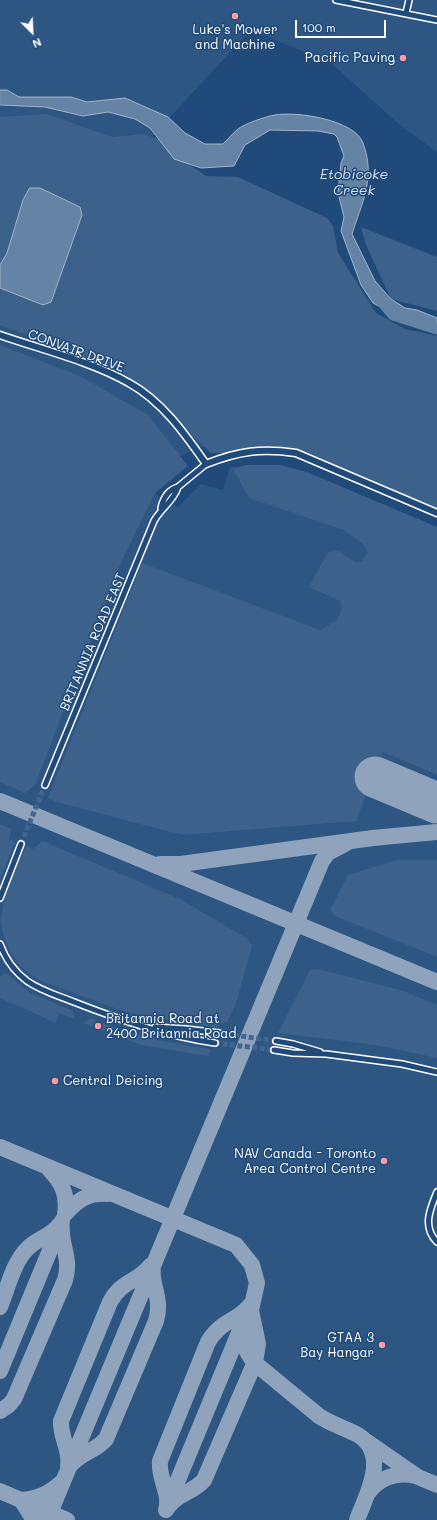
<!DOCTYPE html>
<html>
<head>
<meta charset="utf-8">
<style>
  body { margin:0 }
  #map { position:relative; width:437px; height:1520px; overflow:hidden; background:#1f4a7a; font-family:Mali,sans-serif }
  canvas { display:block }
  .north { position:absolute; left:12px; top:12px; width:40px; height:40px; -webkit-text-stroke:3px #1f4a7a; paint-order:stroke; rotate:156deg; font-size:11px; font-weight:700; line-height:16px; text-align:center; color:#fff }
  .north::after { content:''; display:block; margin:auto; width:14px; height:18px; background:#fff; clip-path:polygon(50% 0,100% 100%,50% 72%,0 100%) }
  .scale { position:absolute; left:295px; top:20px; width:91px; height:18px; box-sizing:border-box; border:2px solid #fff; border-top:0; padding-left:5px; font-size:12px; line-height:14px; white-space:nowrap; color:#fff; -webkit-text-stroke:3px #1f4a7a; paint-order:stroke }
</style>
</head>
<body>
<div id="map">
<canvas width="437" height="1520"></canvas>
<div class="north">N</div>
<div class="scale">100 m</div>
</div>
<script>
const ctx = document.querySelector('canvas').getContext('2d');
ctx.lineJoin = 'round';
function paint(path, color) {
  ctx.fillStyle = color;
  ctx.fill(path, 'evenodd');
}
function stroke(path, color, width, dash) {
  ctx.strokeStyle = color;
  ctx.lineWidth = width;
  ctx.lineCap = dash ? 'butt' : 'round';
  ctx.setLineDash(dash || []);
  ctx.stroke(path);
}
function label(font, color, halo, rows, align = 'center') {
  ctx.font = font + ' Mali,sans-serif';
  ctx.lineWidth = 3;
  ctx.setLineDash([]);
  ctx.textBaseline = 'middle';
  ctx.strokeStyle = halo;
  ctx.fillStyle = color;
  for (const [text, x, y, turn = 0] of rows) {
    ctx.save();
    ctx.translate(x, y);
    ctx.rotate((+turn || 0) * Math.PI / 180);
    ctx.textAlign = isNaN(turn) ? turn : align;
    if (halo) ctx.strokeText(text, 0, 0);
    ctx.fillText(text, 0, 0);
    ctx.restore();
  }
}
paint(new Path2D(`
  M 0,0 L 437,0 L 437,152 L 401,126 L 331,63 L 251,30 L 117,174 L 339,461 L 217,440 L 172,460 L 155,493 L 163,500 L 178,507 L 201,484 L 223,490 L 230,467 L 271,465 L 304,473 L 437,532 L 437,1520 L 0,1520 Z`), '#2e5683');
paint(new Path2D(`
  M 46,114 L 113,137 L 143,134 L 159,139 L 174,154 L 206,176 L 238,177 L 327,218 L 333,226 L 338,253 L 376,313 L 405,329 L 437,336 L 437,513 L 299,454 L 211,453 L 150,395 L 119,369 L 0,325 L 0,117 Z
  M 361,227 L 437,257 L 437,311 L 391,299 L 366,245 Z
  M 0,345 L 80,376 L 148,415 L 188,466 L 155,493 L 122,560 L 35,785 L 25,793 L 0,782 Z
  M 246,465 L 280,465 L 307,472 L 437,527 L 437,775 L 383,752 L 356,821 L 182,835 L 57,802 L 48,798 L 142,563 L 320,630 L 337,620 L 342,608 L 340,601 L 309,587 L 328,552 L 338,551 L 355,562 L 362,561 L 367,553 L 364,545 L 344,530 L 249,498 L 233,469 Z
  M 0,824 L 12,829 L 9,839 L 15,842 L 0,879 Z
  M 42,841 L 180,899 L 248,939 L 252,946 L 251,950 L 235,1006 L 227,1022 L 222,1023 L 217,1026 L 219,1028 L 147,1017 L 117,1009 L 39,980 L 20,966 L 10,951 L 3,934 L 1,920 L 5,894 L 26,846 L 33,849 Z
  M 396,860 L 437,860 L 437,957 L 335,916 L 330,910 L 348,875 Z
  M 318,969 L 404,991 L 437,1005 L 437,1058 L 376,1045 L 278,1033 L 310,970 Z
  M 4,974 L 7,974 L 29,992 L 73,1011 L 74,1019 L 59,1013 L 56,1023 L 0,998 L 0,976 Z
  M 89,1019 L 93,1019 C 135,1037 166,1042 211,1049 L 209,1056 L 206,1056 L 141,1045 L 83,1023 Z`), '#3c618b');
const water = new Path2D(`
  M 0,90 L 7,90 L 19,97 L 71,97 L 87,102 L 125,98 L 168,117 L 185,133 L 205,144 L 223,144 C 228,139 233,133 238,129 C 244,124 267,116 275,115 C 297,111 355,120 363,143 C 376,178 362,202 352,234 L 375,281 L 391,299 L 405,308 L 417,310 L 437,318 L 437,327 L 400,317 L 373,303 L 361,285 L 341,231 L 344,217 L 338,193 L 341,163 L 344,156 L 337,137 L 334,134 L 318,131 L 270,130 L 245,145 L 234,166 L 201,168 L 174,159 L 150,128 L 135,119 L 108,112 L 83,116 L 45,107 L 0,105 Z
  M 30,188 L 40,188 L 80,207 L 82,215 L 51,302 L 43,305 L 0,288 L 0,265 L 7,253 L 23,200 Z`);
paint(water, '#6583a4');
stroke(water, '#a3b5c8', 1);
stroke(new Path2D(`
  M 382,302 L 393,315 L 437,329`), '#6583a4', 11);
stroke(new Path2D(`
  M 0,801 L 437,982
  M 160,864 L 181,864 L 373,838 L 437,832
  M 0,1147 L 236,1245 L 252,1265 L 257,1283 L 251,1310 L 258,1344 L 255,1362 L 204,1480 C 193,1493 175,1494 166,1510
  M 49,1169 C 62,1183 68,1194 65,1214 C 78,1200 88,1192 108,1194
  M 0,1307 C 8,1288 13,1262 28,1248 C 38,1238 52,1236 60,1224
  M 246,1318 C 241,1337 242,1349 256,1364 L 319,1416 C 331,1424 345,1428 358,1435 C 390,1455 366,1495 357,1520
  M 0,1371 L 60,1226
  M 0,1411 L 9,1405 L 14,1399 L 65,1280 C 72,1257 59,1244 62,1221
  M 366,1441 L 418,1477 L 437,1485
  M 68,1466 C 71,1450 60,1438 61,1421 L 110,1302 C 122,1280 138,1282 150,1266
  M 69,1467 C 79,1453 95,1452 106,1439 L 156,1321 C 163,1296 150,1287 153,1265
  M 0,1491 L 67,1520
  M 368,1493 C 379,1478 397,1471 416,1476
  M 168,1504 L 241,1328
  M 166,1510 C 171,1493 158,1479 160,1461 L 208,1342 C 221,1320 237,1322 250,1305
  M 34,1520 L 21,1500 C 38,1499 48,1494 62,1482
  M 47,1520 L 322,861 L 328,853 L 347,843`), '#8fa4bc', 16);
stroke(new Path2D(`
  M 375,777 L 437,803`), '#8fa4bc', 41);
stroke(new Path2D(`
  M 21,844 L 45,785
  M 219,1033 L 276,1041
  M 215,1043 L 274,1050`), '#41658e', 5, [5, 2.5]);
const minor = new Path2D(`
  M 336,0 L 437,20
  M 406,13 L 409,0
  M 161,508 C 163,499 168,490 178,487 L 206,464
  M 45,785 L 154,521 C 161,508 174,501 178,487
  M 0,898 L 21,844
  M 0,944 C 5,958 15,972 27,981 C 41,991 59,996 74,1002 C 120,1020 166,1036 215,1043
  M 155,1027 L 186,1029 L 219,1033
  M 276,1041 L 293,1044 L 320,1052
  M 274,1050 L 293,1053 L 326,1054 L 402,1064 L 437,1072
  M 437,1192 C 430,1209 422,1227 437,1242`);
const tertiary = new Path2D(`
  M 0,335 C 40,349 93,362 129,383 C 162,401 185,434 206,464 C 239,451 261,448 296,453 L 437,513`);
stroke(minor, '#fff', 8);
stroke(tertiary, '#fff', 9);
stroke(minor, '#1f4a7a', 5);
stroke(tertiary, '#1f4a7a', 6);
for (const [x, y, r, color] of [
  [235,16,4,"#ff9aa2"],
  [403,58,4,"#ff9aa2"],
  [98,1026,4,"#ff9aa2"],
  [55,1081,4,"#ff9aa2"],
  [384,1161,4,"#ff9aa2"],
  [382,1345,4,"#ff9aa2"]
]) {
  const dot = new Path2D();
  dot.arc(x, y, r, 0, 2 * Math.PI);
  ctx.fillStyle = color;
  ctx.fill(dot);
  stroke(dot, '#1f4a7a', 1.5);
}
label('13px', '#fff', '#1f4a7a', [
  ["Luke's Mower",235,30,"center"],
  ["and Machine",235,45,"center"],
  ["Pacific Paving",395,58],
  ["Britannia Road at",106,1019,"left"],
  ["2400 Britannia Road",106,1034,"left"],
  ["Central Deicing",63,1081,"left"],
  ["NAV Canada - Toronto",376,1154],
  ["Area Control Centre",376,1169],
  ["GTAA 3",374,1338],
  ["Bay Hangar",374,1353]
], 'right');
label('13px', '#fff', '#1f4a7a', [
  ["CONVAIR DRIVE",76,351,20],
  ["BRITANNIA ROAD EAST",93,642,-67]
]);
label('italic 14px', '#d8e0e8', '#1f4a7a', [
  ["Etobicoke",354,175],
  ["Creek",354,191]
]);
</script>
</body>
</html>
